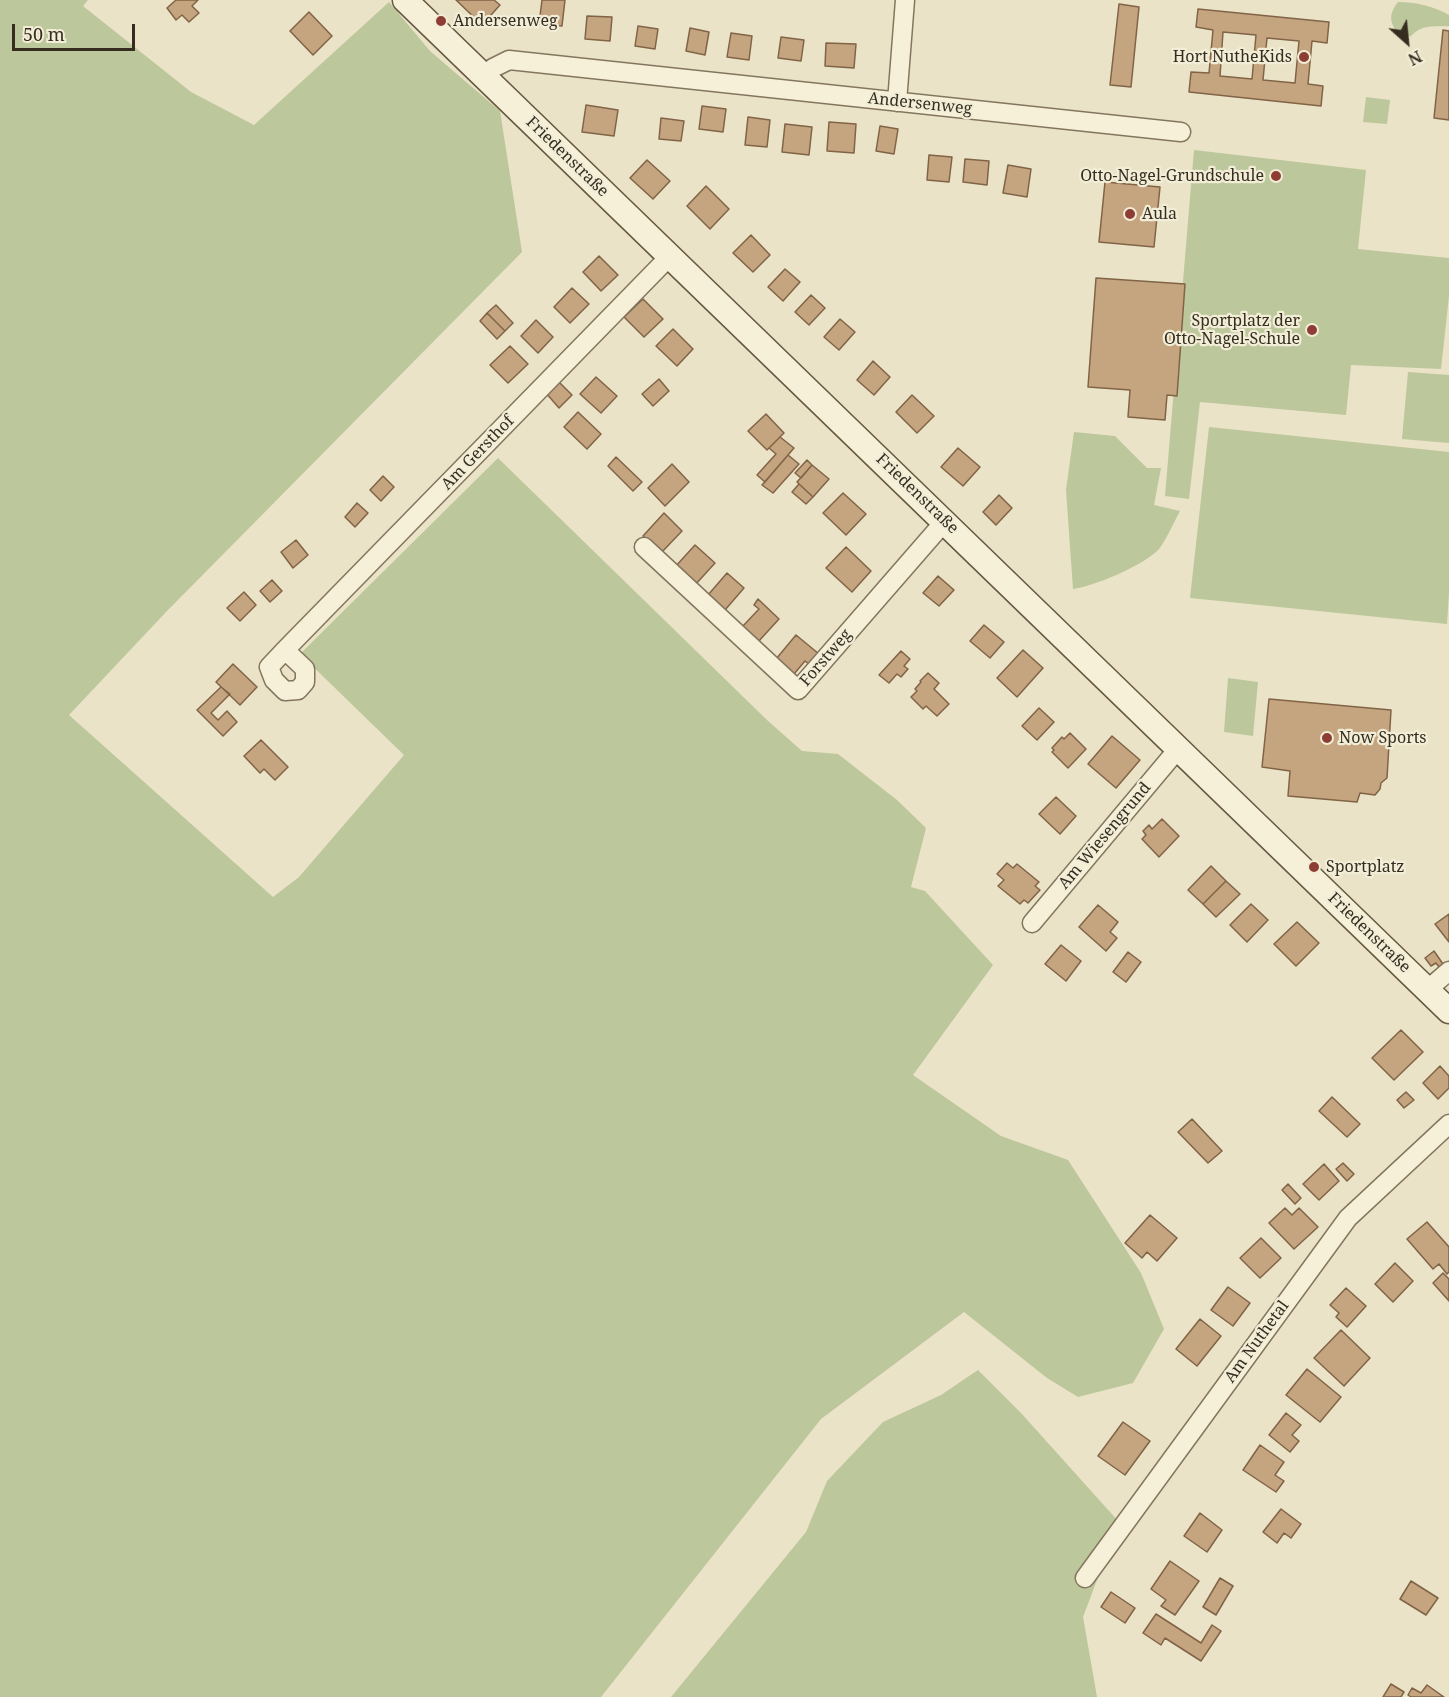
<!DOCTYPE html>
<html>
<head>
<meta charset="utf-8">
<style>
  body { margin:0 }
  #map { position:relative; width:1449px; height:1697px; overflow:hidden; background:#eae3c7; font-family:"Noto Serif",serif }
  canvas { display:block }
  .north { position:absolute; left:1377px; top:12px; width:60px; height:60px; -webkit-text-stroke:4px #f2edd6; paint-order:stroke; rotate:153deg; font-size:16px; font-weight:700; line-height:24px; text-align:center; color:#362d20 }
  .north::after { content:''; display:block; margin:auto; width:21px; height:27px; background:#362d20; clip-path:polygon(50% 0,100% 100%,50% 72%,0 100%) }
  .scale { position:absolute; left:12px; top:24px; width:123px; height:27px; box-sizing:border-box; border:3px solid #362d20; border-top:0; padding-left:8px; font-size:18px; line-height:21px; white-space:nowrap; color:#362d20; -webkit-text-stroke:4px #f2edd6; paint-order:stroke }
</style>
</head>
<body>
<div id="map">
<canvas width="1449" height="1697"></canvas>
<div class="north">N</div>
<div class="scale">50 m</div>
</div>
<script>
const ctx = document.querySelector('canvas').getContext('2d');
ctx.lineJoin = 'round';
function paint(path, color) {
  ctx.fillStyle = color;
  ctx.fill(path, 'evenodd');
}
function stroke(path, color, width, dash) {
  ctx.strokeStyle = color;
  ctx.lineWidth = width;
  ctx.lineCap = dash ? 'butt' : 'round';
  ctx.setLineDash(dash || []);
  ctx.stroke(path);
}
function label(font, color, halo, rows, align = 'center') {
  ctx.font = font + ' "Noto Serif",serif';
  ctx.lineWidth = 4.5;
  ctx.setLineDash([]);
  ctx.textBaseline = 'middle';
  ctx.strokeStyle = halo;
  ctx.fillStyle = color;
  for (const [text, x, y, turn = 0] of rows) {
    ctx.save();
    ctx.translate(x, y);
    ctx.rotate((+turn || 0) * Math.PI / 180);
    ctx.textAlign = isNaN(turn) ? turn : align;
    if (halo) ctx.strokeText(text, 0, 0);
    ctx.fillText(text, 0, 0);
    ctx.restore();
  }
}
paint(new Path2D(`
  M 0,0 L 88,0 L 83,6 L 191,92 L 254,125 L 389,2 L 430,51 L 500,111 L 522,252 L 167,611 L 69,715 L 273,897 L 299,877 L 404,755 L 300,654 L 498,458 L 767,720 L 802,751 L 838,754 L 897,800 L 926,828 L 911,887 L 925,891 L 993,965 L 913,1075 L 1001,1136 L 1068,1160 L 1141,1273 L 1164,1329 L 1133,1383 L 1078,1397 L 1047,1378 L 964,1312 L 821,1419 L 601,1697 L 0,1697 Z
  M 1398,2 C 1416,2 1433,6 1449,15 L 1449,26 C 1434,27 1422,24 1411,36 L 1402,37 C 1390,25 1387,16 1398,2 Z
  M 1366,97 L 1390,100 L 1387,124 L 1363,122 Z
  M 1194,150 L 1366,170 L 1358,249 L 1449,258 L 1449,296 L 1441,369 L 1351,365 L 1346,415 L 1200,402 L 1189,499 L 1165,496 Z
  M 1408,372 L 1449,375 L 1449,443 L 1402,439 Z
  M 1209,427 L 1449,452 L 1449,593 L 1447,624 L 1190,598 Z
  M 1074,432 L 1115,436 L 1147,468 L 1161,468 L 1154,505 L 1180,511 C 1175,520 1163,547 1156,552 C 1139,567 1095,586 1073,589 L 1066,490 Z
  M 1228,678 L 1258,682 L 1253,736 L 1224,732 Z
  M 978,1370 L 1021,1413 L 1119,1522 L 1083,1617 L 1097,1697 L 671,1697 L 806,1532 L 827,1481 L 883,1422 L 941,1395 Z`), '#bdc79c');
const building = new Path2D(`
  M 176,0 L 198,0 L 192,6 L 199,13 L 189,22 L 182,15 L 176,20 L 167,8 Z
  M 456,0 L 494,0 L 500,5 L 482,25 Z
  M 542,0 L 565,0 L 562,26 L 539,24 Z
  M 1119,4 L 1139,7 L 1131,87 L 1110,85 Z
  M 1198,9 L 1329,22 L 1327,43 L 1312,41 L 1308,84 L 1323,86 L 1321,106 L 1189,92 L 1191,72 L 1209,73 L 1213,30 L 1196,27 ZM 1223,32 L 1256,35 L 1252,79 L 1220,76 ZM 1267,38 L 1299,41 L 1295,83 L 1263,80 Z
  M 309,12 L 332,36 L 313,55 L 290,31 Z
  M 587,16 L 612,17 L 610,41 L 585,39 Z
  M 638,26 L 658,29 L 655,49 L 635,46 Z
  M 690,28 L 709,32 L 705,55 L 686,51 Z
  M 1443,30 L 1449,31 L 1449,120 L 1434,118 Z
  M 731,33 L 752,36 L 749,60 L 727,57 Z
  M 781,37 L 804,40 L 801,61 L 778,58 Z
  M 826,43 L 856,44 L 854,68 L 825,66 Z
  M 586,105 L 618,110 L 614,136 L 582,132 Z
  M 702,106 L 726,109 L 723,132 L 699,129 Z
  M 748,117 L 770,120 L 767,147 L 745,145 Z
  M 661,118 L 684,121 L 681,141 L 659,139 Z
  M 829,122 L 856,124 L 854,153 L 827,151 Z
  M 785,124 L 812,127 L 809,155 L 782,152 Z
  M 880,126 L 898,129 L 894,154 L 876,151 Z
  M 929,155 L 952,157 L 949,182 L 927,180 Z
  M 965,159 L 989,161 L 987,185 L 963,182 Z
  M 647,160 L 670,181 L 653,199 L 630,178 Z
  M 1008,165 L 1031,169 L 1027,197 L 1003,193 Z
  M 1105,182 L 1160,187 L 1154,247 L 1099,242 Z
  M 706,186 L 729,209 L 710,229 L 687,206 Z
  M 751,235 L 770,255 L 753,272 L 733,253 Z
  M 599,256 L 618,275 L 601,291 L 583,272 Z
  M 785,269 L 800,282 L 783,301 L 768,287 Z
  M 1096,278 L 1185,284 L 1177,396 L 1167,395 L 1165,420 L 1128,417 L 1130,390 L 1088,387 Z
  M 572,288 L 589,304 L 570,323 L 554,307 Z
  M 811,295 L 825,308 L 809,325 L 795,312 Z
  M 643,299 L 663,319 L 644,337 L 624,317 Z
  M 496,305 L 513,323 L 505,331 L 487,313 Z
  M 487,313 L 505,331 L 497,339 L 480,321 Z
  M 840,319 L 855,332 L 839,350 L 824,337 Z
  M 536,320 L 553,337 L 538,353 L 521,336 Z
  M 673,329 L 693,349 L 677,366 L 656,346 Z
  M 510,346 L 528,364 L 508,383 L 490,365 Z
  M 873,361 L 890,377 L 874,395 L 857,380 Z
  M 596,377 L 617,396 L 601,413 L 580,394 Z
  M 659,379 L 669,391 L 653,406 L 642,394 Z
  M 558,381 L 572,395 L 559,408 L 546,393 Z
  M 912,395 L 934,416 L 917,433 L 896,412 Z
  M 578,412 L 601,434 L 587,449 L 564,427 Z
  M 766,414 L 784,433 L 767,450 L 748,431 Z
  M 780,437 L 794,448 L 765,482 L 757,475 L 776,454 L 769,448 Z
  M 958,448 L 980,467 L 963,486 L 941,467 Z
  M 788,455 L 799,464 L 773,493 L 762,485 Z
  M 616,457 L 642,482 L 633,491 L 608,466 Z
  M 807,460 L 812,465 L 801,478 L 795,473 Z
  M 672,464 L 689,482 L 665,506 L 648,488 Z
  M 812,465 L 829,479 L 813,497 L 797,482 Z
  M 383,476 L 394,487 L 381,501 L 370,490 Z
  M 799,484 L 813,497 L 806,504 L 792,492 Z
  M 843,493 L 866,514 L 846,535 L 823,513 Z
  M 999,495 L 1012,508 L 996,525 L 983,512 Z
  M 357,503 L 368,513 L 355,527 L 345,517 Z
  M 664,513 L 682,531 L 661,553 L 643,536 Z
  M 296,540 L 308,555 L 293,568 L 281,552 Z
  M 695,545 L 715,563 L 695,585 L 675,567 Z
  M 846,547 L 871,571 L 852,592 L 826,568 Z
  M 727,573 L 744,588 L 725,610 L 708,595 Z
  M 938,576 L 954,590 L 939,606 L 923,593 Z
  M 272,580 L 282,591 L 270,602 L 260,591 Z
  M 244,592 L 256,605 L 240,621 L 227,608 Z
  M 758,599 L 779,619 L 758,642 L 742,627 L 759,609 L 754,605 Z
  M 984,625 L 1004,642 L 990,658 L 970,641 Z
  M 796,635 L 819,654 L 810,665 L 805,661 L 794,674 L 776,659 Z
  M 1023,650 L 1043,668 L 1017,697 L 997,678 Z
  M 901,651 L 910,659 L 904,666 L 908,669 L 901,677 L 897,674 L 889,683 L 879,675 Z
  M 233,664 L 257,687 L 240,705 L 216,682 Z
  M 928,673 L 939,683 L 934,689 L 949,704 L 937,716 L 926,706 L 923,709 L 911,697 L 917,691 L 915,689 L 921,682 L 920,681 Z
  M 221,687 L 230,694 L 211,713 L 218,720 L 227,711 L 237,722 L 223,736 L 197,710 Z
  M 1269,699 L 1391,710 L 1387,778 L 1381,783 L 1380,789 L 1375,795 L 1360,793 L 1357,802 L 1288,796 L 1290,771 L 1262,767 Z
  M 1039,708 L 1054,722 L 1037,740 L 1022,726 Z
  M 1070,733 L 1086,749 L 1068,768 L 1052,752 L 1054,750 L 1052,748 L 1062,737 L 1064,739 Z
  M 1112,736 L 1140,760 L 1116,788 L 1088,764 Z
  M 261,740 L 288,767 L 275,780 L 264,769 L 260,773 L 244,756 Z
  M 1056,797 L 1076,816 L 1060,834 L 1039,814 Z
  M 1162,819 L 1179,836 L 1159,857 L 1142,839 L 1146,835 L 1143,831 L 1149,825 L 1152,829 Z
  M 1007,863 L 1013,868 L 1017,864 L 1039,882 L 1035,886 L 1040,890 L 1028,903 L 1024,900 L 1020,904 L 998,886 L 1004,880 L 997,874 Z
  M 1211,866 L 1226,881 L 1203,904 L 1188,890 Z
  M 1226,881 L 1240,894 L 1216,917 L 1203,904 Z
  M 1251,904 L 1268,920 L 1247,942 L 1230,925 Z
  M 1098,905 L 1118,922 L 1110,932 L 1117,938 L 1106,951 L 1079,927 Z
  M 1449,914 L 1449,942 L 1435,924 Z
  M 1297,922 L 1319,943 L 1296,966 L 1274,944 Z
  M 1061,945 L 1081,961 L 1066,981 L 1045,964 Z
  M 1434,951 L 1443,964 L 1439,967 L 1436,963 L 1431,966 L 1425,958 Z
  M 1128,952 L 1141,962 L 1126,982 L 1113,972 Z
  M 1401,1030 L 1423,1052 L 1394,1080 L 1372,1058 Z
  M 1440,1066 L 1449,1076 L 1449,1088 L 1438,1099 L 1423,1083 Z
  M 1406,1092 L 1414,1100 L 1404,1108 L 1397,1100 Z
  M 1332,1097 L 1360,1124 L 1347,1137 L 1319,1111 Z
  M 1192,1119 L 1222,1151 L 1208,1163 L 1178,1132 Z
  M 1343,1163 L 1354,1174 L 1347,1181 L 1336,1169 Z
  M 1324,1164 L 1339,1181 L 1319,1200 L 1303,1184 Z
  M 1288,1184 L 1301,1198 L 1295,1204 L 1282,1190 Z
  M 1285,1208 L 1292,1215 L 1299,1208 L 1318,1227 L 1294,1249 L 1269,1223 Z
  M 1150,1215 L 1177,1238 L 1157,1261 L 1147,1252 L 1142,1258 L 1125,1243 Z
  M 1427,1222 L 1449,1247 L 1449,1272 L 1447,1274 L 1439,1264 L 1433,1269 L 1407,1239 Z
  M 1261,1238 L 1281,1258 L 1260,1278 L 1240,1258 Z
  M 1395,1263 L 1413,1281 L 1393,1302 L 1375,1284 Z
  M 1443,1273 L 1449,1279 L 1449,1301 L 1433,1283 Z
  M 1228,1287 L 1250,1303 L 1233,1326 L 1211,1310 Z
  M 1346,1288 L 1366,1306 L 1347,1327 L 1336,1317 L 1339,1313 L 1330,1305 Z
  M 1200,1319 L 1221,1336 L 1197,1366 L 1176,1349 Z
  M 1341,1330 L 1370,1358 L 1344,1386 L 1314,1358 Z
  M 1307,1369 L 1341,1397 L 1320,1422 L 1286,1395 Z
  M 1286,1413 L 1301,1425 L 1292,1435 L 1299,1441 L 1290,1452 L 1269,1435 Z
  M 1123,1422 L 1150,1441 L 1125,1475 L 1098,1456 Z
  M 1260,1445 L 1284,1462 L 1275,1475 L 1284,1481 L 1276,1492 L 1243,1470 Z
  M 1281,1509 L 1301,1524 L 1291,1538 L 1284,1533 L 1277,1543 L 1263,1532 Z
  M 1200,1513 L 1222,1530 L 1207,1552 L 1184,1536 Z
  M 1170,1561 L 1199,1581 L 1175,1615 L 1161,1606 L 1166,1600 L 1151,1589 Z
  M 1220,1578 L 1233,1586 L 1216,1615 L 1203,1607 Z
  M 1411,1581 L 1438,1598 L 1426,1615 L 1400,1599 Z
  M 1111,1592 L 1135,1608 L 1125,1623 L 1101,1607 Z
  M 1156,1614 L 1201,1643 L 1212,1625 L 1221,1631 L 1201,1661 L 1165,1638 L 1161,1645 L 1143,1633 Z
  M 1391,1684 L 1404,1692 L 1401,1697 L 1383,1697 Z
  M 1427,1685 L 1444,1697 L 1411,1697 L 1408,1695 L 1412,1688 L 1421,1693 Z`);
paint(building, '#c5a480');
stroke(building, '#816446', 1.5);
const minor = new Path2D(`
  M 485,77 L 493,68 L 509,60 L 1181,132
  M 897,102 L 905,0
  M 644,547 L 798,690 L 945,521
  M 285,650 L 305,669 L 305,682 L 298,690 L 285,691 L 274,680 L 269,667 L 285,650 L 670,256
  M 1032,923 L 1178,749
  M 1427,990 L 1449,971
  M 1085,1578 L 1348,1218 L 1449,1124`);
const secondary = new Path2D(`
  M 405,0 L 1449,1011`);
stroke(minor, '#84765e', 21);
stroke(secondary, '#665841', 27);
stroke(minor, '#f6f0d9', 18);
stroke(secondary, '#f6f0d9', 24);
for (const [x, y, r, color] of [
  [441,21,6,"#8d3d34"],
  [1304,57,6,"#8d3d34"],
  [1276,176,6,"#8d3d34"],
  [1130,214,6,"#8d3d34"],
  [1312,330,6,"#8d3d34"],
  [1327,738,6,"#8d3d34"],
  [1314,867,6,"#8d3d34"]
]) {
  const dot = new Path2D();
  dot.arc(x, y, r, 0, 2 * Math.PI);
  ctx.fillStyle = color;
  ctx.fill(dot);
  stroke(dot, '#f2edd6', 2);
}
label('16px', '#362d20', '#f2edd6', [
  ["Andersenweg",453,21],
  ["Hort NutheKids",1292,57,"right"],
  ["Otto-Nagel-Grundschule",1264,176,"right"],
  ["Aula",1142,214],
  ["Sportplatz der",1300,321,"right"],
  ["Otto-Nagel-Schule",1300,339,"right"],
  ["Now Sports",1339,738],
  ["Sportplatz",1326,867]
], 'left');
label('16px', '#362d20', '#f2edd6', [
  ["Andersenweg",920,104,6],
  ["Friedenstraße",567,157,44],
  ["Am Gersthof",478,453,-46],
  ["Friedenstraße",917,494,44],
  ["Forstweg",826,658,-49],
  ["Am Wiesengrund",1105,836,-50],
  ["Friedenstraße",1369,933,44],
  ["Am Nuthetal",1257,1342,-54]
]);
</script>
</body>
</html>
